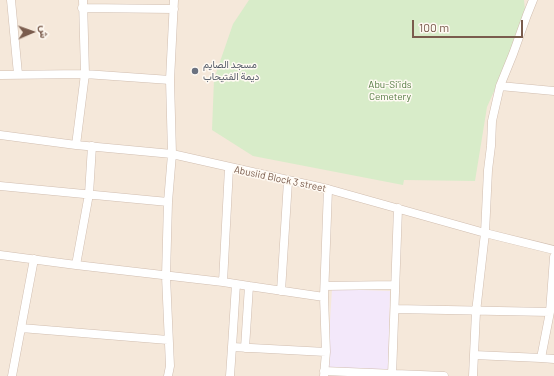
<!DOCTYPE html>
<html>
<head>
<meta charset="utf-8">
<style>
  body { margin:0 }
  #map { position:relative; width:554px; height:376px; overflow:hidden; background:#fdf6ec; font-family:Barlow,Vazirmatn,sans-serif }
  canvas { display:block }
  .north { position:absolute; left:12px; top:12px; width:40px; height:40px; -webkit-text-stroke:3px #fffaf3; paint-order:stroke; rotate:88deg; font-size:11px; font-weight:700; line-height:16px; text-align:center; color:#7a5c4d }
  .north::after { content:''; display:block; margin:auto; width:14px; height:18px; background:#7a5c4d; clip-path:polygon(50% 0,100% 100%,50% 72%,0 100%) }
  .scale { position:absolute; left:412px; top:20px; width:111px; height:18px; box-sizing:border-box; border:2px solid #7a5c4d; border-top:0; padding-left:5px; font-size:12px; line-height:14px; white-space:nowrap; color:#7a5c4d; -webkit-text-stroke:3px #fffaf3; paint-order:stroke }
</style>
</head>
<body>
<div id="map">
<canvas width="554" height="376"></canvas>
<div class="north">ش</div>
<div class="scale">100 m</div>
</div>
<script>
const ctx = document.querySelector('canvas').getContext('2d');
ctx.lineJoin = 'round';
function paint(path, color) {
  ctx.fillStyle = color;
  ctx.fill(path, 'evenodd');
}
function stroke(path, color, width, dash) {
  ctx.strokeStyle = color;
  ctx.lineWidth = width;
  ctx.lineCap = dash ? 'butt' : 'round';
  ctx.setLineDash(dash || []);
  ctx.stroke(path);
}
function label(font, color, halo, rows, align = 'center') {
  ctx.font = font + ' Barlow,Vazirmatn,sans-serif';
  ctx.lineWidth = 3;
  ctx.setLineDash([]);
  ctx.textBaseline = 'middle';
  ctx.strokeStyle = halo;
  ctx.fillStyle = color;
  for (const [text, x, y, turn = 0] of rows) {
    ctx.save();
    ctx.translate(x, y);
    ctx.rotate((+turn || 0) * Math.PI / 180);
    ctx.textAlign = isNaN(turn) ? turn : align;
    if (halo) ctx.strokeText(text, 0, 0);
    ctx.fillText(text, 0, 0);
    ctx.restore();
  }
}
paint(new Path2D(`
  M 0,0 L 554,0 L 554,376 L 0,376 Z`), '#f5e8da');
paint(new Path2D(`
  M 332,289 L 390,291 L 388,370 L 327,369 Z`), '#f3e8fa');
paint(new Path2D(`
  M 249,0 L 524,0 L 526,20 L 487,107 L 475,181 L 404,180 L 403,185 L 253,156 L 212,130 L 214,79 L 233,24 Z`), '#d8ecc9');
const street = new Path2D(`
  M 11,0 L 18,74
  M 82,8 L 174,9
  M 0,75 L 85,74 L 170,80
  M 500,86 L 554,91
  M 0,135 L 76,145 L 172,154 L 328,189 L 485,233 L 554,250
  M 76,145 L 85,74 L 83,0
  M 0,186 L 168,202
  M 0,255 L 76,265 L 223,282 L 249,286 L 245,348
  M 554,257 L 550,312 L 541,358 L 554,359
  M 76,265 L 89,194 L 92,146
  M 223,282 L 229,168
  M 249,286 L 324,297
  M 325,286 L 395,285
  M 281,291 L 288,181
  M 395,309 L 550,312
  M 21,328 L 168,340
  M 232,347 L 236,284
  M 474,355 L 541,358
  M 324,371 L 444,376
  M 12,376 L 34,259
  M 168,376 L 170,366 L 166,276 L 168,202 L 172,154 L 170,80 L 174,0
  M 230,376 L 232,347 L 326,352
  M 324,376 L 326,352 L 324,297 L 328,189
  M 392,376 L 398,208
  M 473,376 L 476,312 L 485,233 L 488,170 L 491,146 L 492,121 L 500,86 L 513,54 L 527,15 L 533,0`);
stroke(street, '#d1beb0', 9);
stroke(street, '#fff', 8);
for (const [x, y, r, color] of [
  [195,71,4,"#6b7280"]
]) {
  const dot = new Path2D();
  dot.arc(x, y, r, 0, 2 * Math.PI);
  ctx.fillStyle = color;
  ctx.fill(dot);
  stroke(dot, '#fffaf3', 1.5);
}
label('10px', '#5b616d', '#fffaf3', [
  ["مسجد الصايم",203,65],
  ["ديمة الفتيحاب",203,77]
], 'left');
label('10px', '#537a41', '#fffaf3', [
  ["Abu-Si'ids",390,85],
  ["Cemetery",390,97]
]);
label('10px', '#7a5c4d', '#fffaf3', [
  ["Abusiid Block 3 street",280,179,12]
]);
</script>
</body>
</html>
